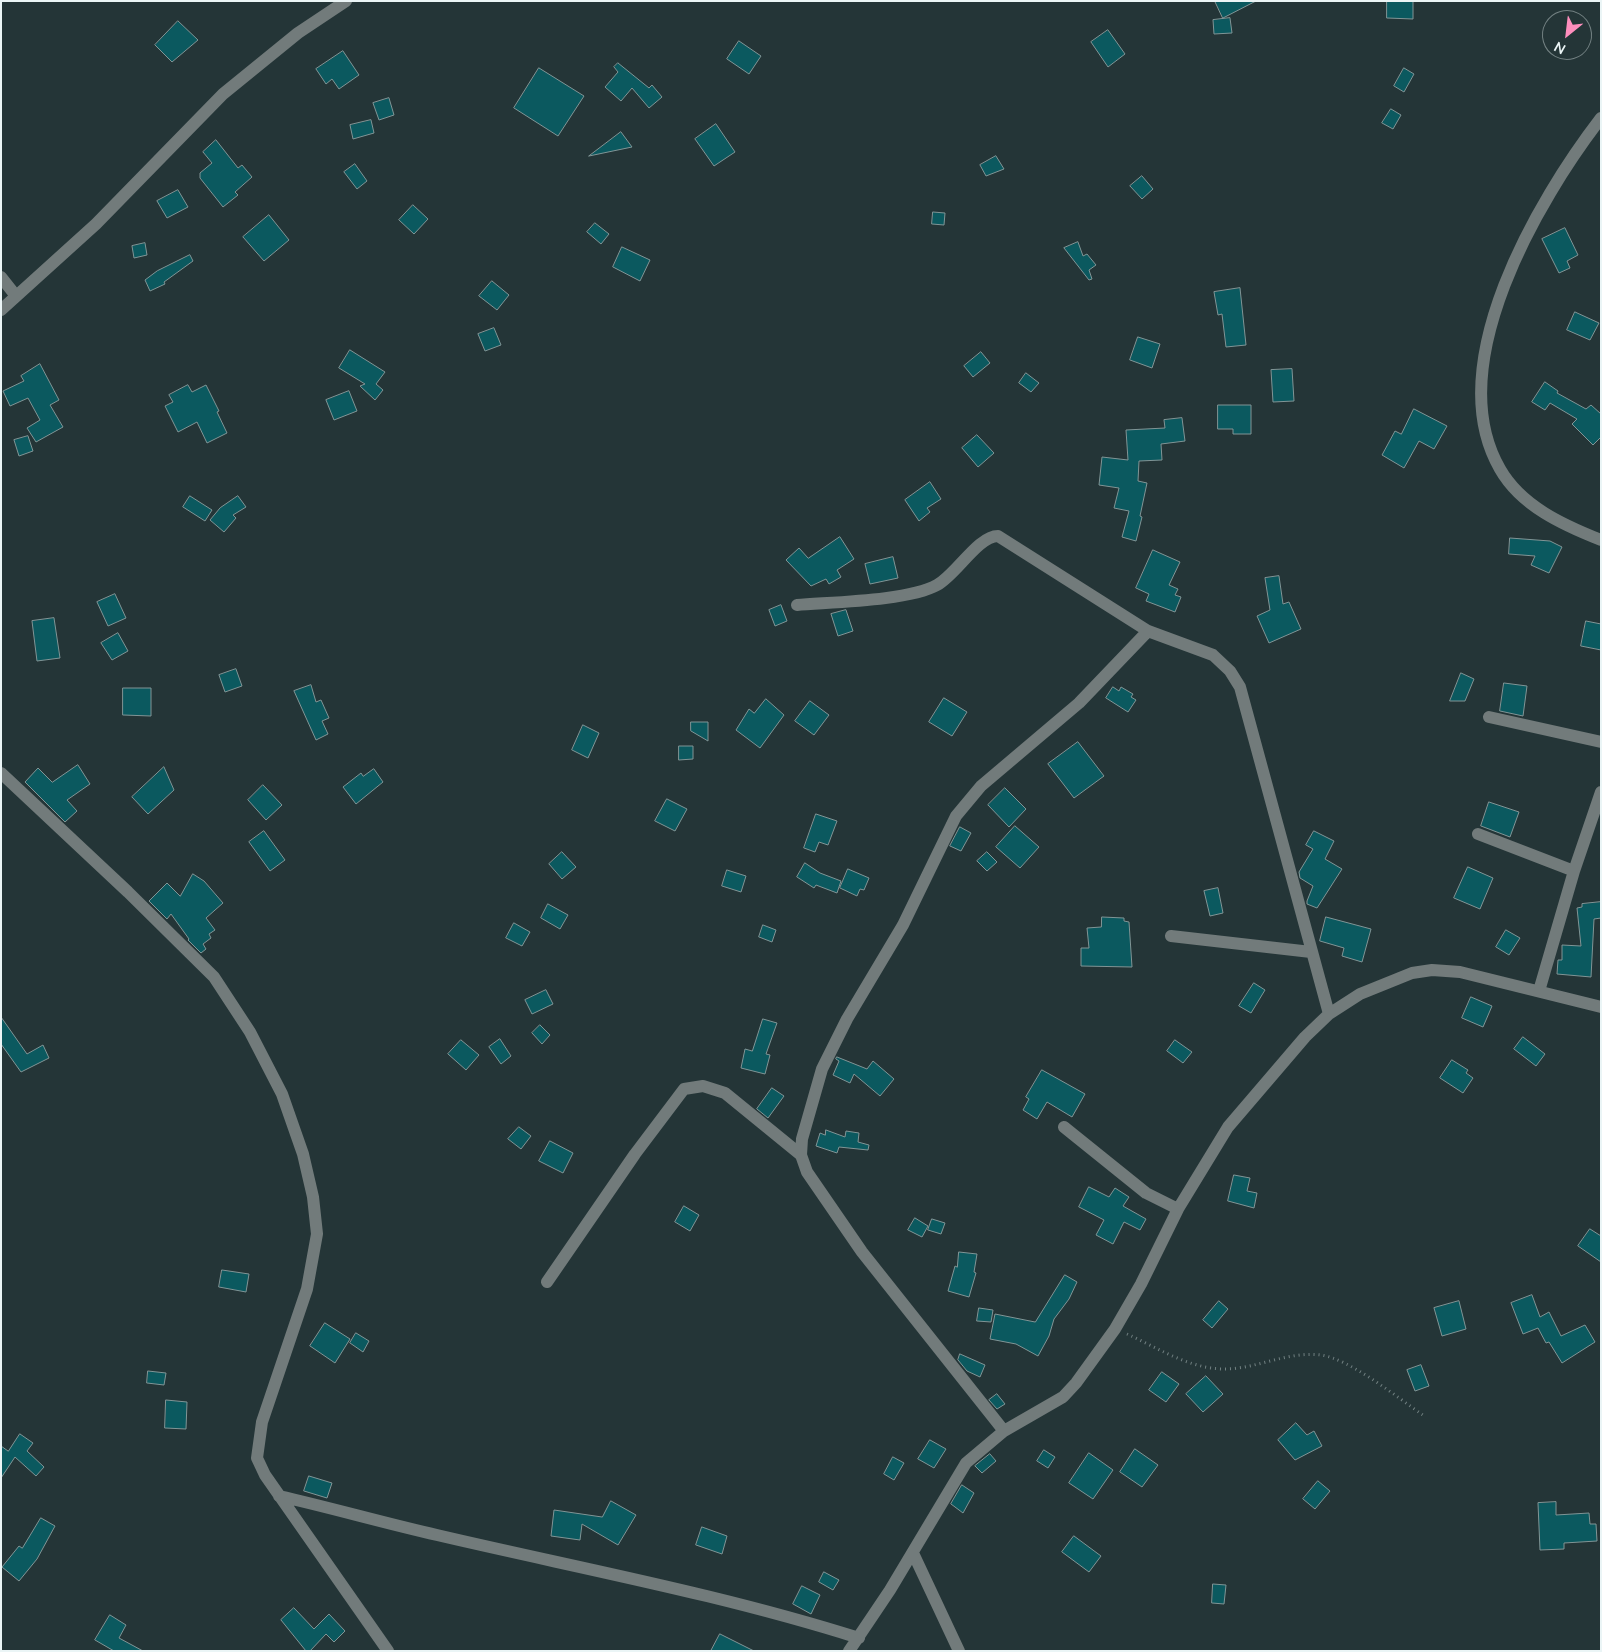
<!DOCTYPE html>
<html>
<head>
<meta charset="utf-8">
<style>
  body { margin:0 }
  #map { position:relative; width:1602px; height:1652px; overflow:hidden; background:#243537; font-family:"Nunito Sans",sans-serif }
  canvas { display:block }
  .frame { position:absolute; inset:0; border:2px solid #ebf5f6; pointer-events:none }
  .north { position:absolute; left:1542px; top:10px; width:50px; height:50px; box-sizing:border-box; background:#243537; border:1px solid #748283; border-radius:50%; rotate:209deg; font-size:14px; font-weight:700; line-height:20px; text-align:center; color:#ebf5f6 }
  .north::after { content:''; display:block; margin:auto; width:18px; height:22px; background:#fe8ebd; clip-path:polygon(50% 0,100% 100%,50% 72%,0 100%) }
</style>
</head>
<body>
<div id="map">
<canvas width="1602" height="1652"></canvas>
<div class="frame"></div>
<div class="north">N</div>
</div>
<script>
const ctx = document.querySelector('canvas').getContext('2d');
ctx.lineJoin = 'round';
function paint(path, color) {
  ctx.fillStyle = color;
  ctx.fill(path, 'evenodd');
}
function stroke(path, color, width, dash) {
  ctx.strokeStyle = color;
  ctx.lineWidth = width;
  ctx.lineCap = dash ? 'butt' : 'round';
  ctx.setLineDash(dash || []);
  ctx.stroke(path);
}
const building = new Path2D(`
  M 1215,1 L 1256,1 L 1223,18 Z
  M 1387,1 L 1413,1 L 1413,19 L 1387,18 Z
  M 1230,18 L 1232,33 L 1214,34 L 1213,20 Z
  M 178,21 L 198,40 L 172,62 L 155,45 Z
  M 1108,30 L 1125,54 L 1108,67 L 1091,42 Z
  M 739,41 L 761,56 L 749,74 L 727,59 Z
  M 343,51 L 359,75 L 339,89 L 332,79 L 326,84 L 316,69 Z
  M 618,63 L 649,88 L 652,85 L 662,97 L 649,108 L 632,88 L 621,101 L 605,87 L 618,72 L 614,67 Z
  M 539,68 L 584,96 L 558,136 L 514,108 Z
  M 1404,68 L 1414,74 L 1404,92 L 1394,86 Z
  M 389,98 L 394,115 L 379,120 L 373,103 Z
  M 1391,109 L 1401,115 L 1393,129 L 1382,123 Z
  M 371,120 L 374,133 L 353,139 L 350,125 Z
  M 716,124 L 735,152 L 714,166 L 695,139 Z
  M 621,132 L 632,147 L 589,156 Z
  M 216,140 L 238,168 L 242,165 L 252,177 L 235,192 L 238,195 L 223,207 L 200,178 L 200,173 L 212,163 L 203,152 Z
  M 996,156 L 1004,169 L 986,176 L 980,165 Z
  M 355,164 L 367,181 L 357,189 L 344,172 Z
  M 1142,176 L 1153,189 L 1142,199 L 1130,186 Z
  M 178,190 L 188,207 L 167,218 L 157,201 Z
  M 413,205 L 428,219 L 414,234 L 399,220 Z
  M 933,212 L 945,213 L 944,225 L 932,224 Z
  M 269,215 L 289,240 L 264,261 L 243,237 Z
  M 595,223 L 609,234 L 601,244 L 587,232 Z
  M 1565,228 L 1578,255 L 1567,261 L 1570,268 L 1559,273 L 1542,239 Z
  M 1078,242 L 1083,256 L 1087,254 L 1096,265 L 1089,270 L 1092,279 L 1089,280 L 1064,248 Z
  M 145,243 L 147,255 L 134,258 L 132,246 Z
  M 622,247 L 650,260 L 640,281 L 613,267 Z
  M 190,255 L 193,261 L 164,282 L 165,284 L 150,291 L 145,280 L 157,271 Z
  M 492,281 L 509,295 L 497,310 L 479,296 Z
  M 1240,288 L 1246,345 L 1226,347 L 1222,314 L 1218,315 L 1214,292 Z
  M 1575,312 L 1599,323 L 1590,340 L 1567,330 Z
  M 494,328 L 501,345 L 485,351 L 478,334 Z
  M 1138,337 L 1160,344 L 1152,368 L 1130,360 Z
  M 350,350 L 385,372 L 376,384 L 383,390 L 375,400 L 360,386 L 365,384 L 339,368 Z
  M 981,352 L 990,363 L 973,377 L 964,366 Z
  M 40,364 L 59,400 L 50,405 L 63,427 L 36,442 L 27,428 L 40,420 L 28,398 L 10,406 L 3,391 L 24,381 L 21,376 Z
  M 1292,369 L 1294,401 L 1273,402 L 1271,370 Z
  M 1026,373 L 1039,383 L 1031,392 L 1019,383 Z
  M 1545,382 L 1558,391 L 1557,393 L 1586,409 L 1591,405 L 1601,414 L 1601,437 L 1593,445 L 1572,424 L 1577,419 L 1550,403 L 1545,410 L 1532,402 Z
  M 188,385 L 192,392 L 206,385 L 219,411 L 217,412 L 227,433 L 207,443 L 197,422 L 178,432 L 165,406 L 173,402 L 169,395 Z
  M 349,391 L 357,411 L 334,420 L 326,400 Z
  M 1218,405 L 1251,405 L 1251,434 L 1233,434 L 1233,429 L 1218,429 Z
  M 1414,409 L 1447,426 L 1434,449 L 1419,441 L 1404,468 L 1382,455 L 1395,431 L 1401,434 Z
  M 1182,418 L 1185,441 L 1161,444 L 1162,460 L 1139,461 L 1138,481 L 1147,483 L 1140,516 L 1142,517 L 1136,541 L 1122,537 L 1129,511 L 1114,508 L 1119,488 L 1099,485 L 1102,457 L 1128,460 L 1126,430 L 1165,428 L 1164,420 Z
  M 977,435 L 994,453 L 978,467 L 962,448 Z
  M 28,436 L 33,451 L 19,456 L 14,440 Z
  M 930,482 L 941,499 L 927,508 L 930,512 L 919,521 L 905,500 Z
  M 190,496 L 212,510 L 205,521 L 183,507 Z
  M 238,496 L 246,507 L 233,515 L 236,518 L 224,532 L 210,520 L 220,508 Z
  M 840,537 L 854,559 L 837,570 L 841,577 L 829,584 L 826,579 L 811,586 L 786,560 L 799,548 L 808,558 Z
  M 1510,538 L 1550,541 L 1562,547 L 1549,573 L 1531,565 L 1535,556 L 1509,554 Z
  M 1153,550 L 1180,562 L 1169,585 L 1178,589 L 1175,595 L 1181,597 L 1175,612 L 1146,601 L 1149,594 L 1136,588 Z
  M 893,557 L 898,578 L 870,584 L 865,564 Z
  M 1279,576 L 1283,604 L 1289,602 L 1301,629 L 1269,643 L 1257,616 L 1270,610 L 1265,578 Z
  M 115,594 L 126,618 L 108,626 L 97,602 Z
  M 781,605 L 787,621 L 775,626 L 769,610 Z
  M 846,610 L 853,631 L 838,636 L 831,614 Z
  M 54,618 L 60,658 L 37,661 L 32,621 Z
  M 1586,621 L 1601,624 L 1601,650 L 1581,646 Z
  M 118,633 L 128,651 L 112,660 L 101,643 Z
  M 236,669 L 242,686 L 225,692 L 219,675 Z
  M 1461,673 L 1474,679 L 1465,701 L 1450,701 Z
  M 1504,683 L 1527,686 L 1523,716 L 1500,711 Z
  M 311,685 L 316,702 L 321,700 L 329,718 L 322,721 L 328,734 L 316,740 L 294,691 Z
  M 1113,687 L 1119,691 L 1121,687 L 1133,694 L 1131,697 L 1136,700 L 1128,712 L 1106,698 Z
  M 123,688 L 151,688 L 151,716 L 123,715 Z
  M 944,698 L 967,712 L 952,736 L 929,722 Z
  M 766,699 L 784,715 L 760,748 L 736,730 L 749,709 L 754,713 Z
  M 810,701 L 829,715 L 814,735 L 795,721 Z
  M 691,722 L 708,722 L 708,741 L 691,731 Z
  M 583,725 L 599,733 L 588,758 L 572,750 Z
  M 1078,742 L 1104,776 L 1074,798 L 1048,764 Z
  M 679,746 L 693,746 L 693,759 L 679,760 Z
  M 78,765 L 90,784 L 67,800 L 77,811 L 65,822 L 25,782 L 38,768 L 52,782 Z
  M 164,767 L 174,790 L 148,814 L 132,797 Z
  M 374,769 L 383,782 L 356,804 L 343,787 L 361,773 L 363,776 Z
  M 263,785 L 282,805 L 266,820 L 248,800 Z
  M 1005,788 L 1026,809 L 1009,827 L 988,805 Z
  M 667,799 L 687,809 L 675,831 L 655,821 Z
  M 1489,802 L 1519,812 L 1510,837 L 1481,826 Z
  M 816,814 L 837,821 L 828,845 L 819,842 L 815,852 L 804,848 Z
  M 1015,826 L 1039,847 L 1020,868 L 996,847 Z
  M 960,827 L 971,833 L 961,851 L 950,846 Z
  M 264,831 L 285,860 L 270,871 L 249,842 Z
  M 1314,831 L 1334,841 L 1325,859 L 1342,869 L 1317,908 L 1307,904 L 1307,901 L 1313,886 L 1300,878 L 1299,872 L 1313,849 L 1306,845 Z
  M 562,852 L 576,867 L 562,879 L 549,864 Z
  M 987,852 L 997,862 L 987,871 L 977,861 Z
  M 805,863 L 820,873 L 841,881 L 837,893 L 816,885 L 814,888 L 797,877 Z
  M 1468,867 L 1493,878 L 1480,909 L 1454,898 Z
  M 848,869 L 869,878 L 864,890 L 860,889 L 857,896 L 840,888 Z
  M 727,870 L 746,876 L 741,892 L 722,886 Z
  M 193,874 L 204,881 L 223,903 L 206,918 L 215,930 L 209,934 L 211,938 L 203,944 L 206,949 L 201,953 L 188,940 L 189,939 L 171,914 L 167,919 L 149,901 L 167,883 L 180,896 Z
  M 1218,888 L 1223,913 L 1210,916 L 1204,891 Z
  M 1601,902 L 1601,918 L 1594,919 L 1591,977 L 1557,974 L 1558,960 L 1562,960 L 1562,945 L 1581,946 L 1577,908 L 1582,907 L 1582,904 Z
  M 548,904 L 568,915 L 560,929 L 541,918 Z
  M 1102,917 L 1124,918 L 1124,921 L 1129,922 L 1132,967 L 1081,966 L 1081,948 L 1089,948 L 1087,928 L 1101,927 Z
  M 1326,917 L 1371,929 L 1362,962 L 1342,956 L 1344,948 L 1320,941 Z
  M 514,923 L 530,932 L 522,946 L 506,938 Z
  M 763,925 L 776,930 L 772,942 L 759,937 Z
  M 1506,930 L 1520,938 L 1509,955 L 1496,947 Z
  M 1254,983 L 1265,990 L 1251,1013 L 1239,1006 Z
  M 546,990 L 553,1004 L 532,1014 L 525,1000 Z
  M 1471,997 L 1492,1006 L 1483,1027 L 1462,1018 Z
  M 1,1017 L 27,1054 L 43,1045 L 49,1058 L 21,1072 L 1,1044 Z
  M 763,1019 L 777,1023 L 766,1054 L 770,1055 L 765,1074 L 741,1068 L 745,1049 L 752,1051 Z
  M 540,1025 L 550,1035 L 542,1044 L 532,1033 Z
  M 1523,1037 L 1545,1054 L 1536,1066 L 1514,1049 Z
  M 500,1039 L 511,1056 L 501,1064 L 489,1047 Z
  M 461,1040 L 479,1055 L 466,1070 L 448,1054 Z
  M 1175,1040 L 1192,1052 L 1183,1063 L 1167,1051 Z
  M 837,1057 L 867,1069 L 873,1061 L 894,1079 L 880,1096 L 854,1074 L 850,1083 L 833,1075 L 839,1061 L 836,1059 Z
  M 1452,1060 L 1468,1070 L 1466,1073 L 1473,1078 L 1463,1093 L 1440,1078 Z
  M 1042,1070 L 1085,1094 L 1072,1117 L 1047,1102 L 1037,1119 L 1023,1110 L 1029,1099 L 1026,1097 Z
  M 772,1088 L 784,1096 L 768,1118 L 757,1109 Z
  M 519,1127 L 531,1136 L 521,1149 L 508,1139 Z
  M 826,1130 L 845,1137 L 846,1131 L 859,1133 L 858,1142 L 869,1145 L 868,1150 L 839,1147 L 837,1153 L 816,1146 L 820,1133 L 825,1135 Z
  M 550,1141 L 573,1153 L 563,1173 L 539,1161 Z
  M 1234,1175 L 1250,1178 L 1247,1191 L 1257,1193 L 1254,1208 L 1228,1201 Z
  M 1089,1187 L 1109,1197 L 1115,1188 L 1129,1197 L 1123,1206 L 1146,1219 L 1140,1230 L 1124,1222 L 1113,1244 L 1096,1235 L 1104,1220 L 1079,1207 Z
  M 684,1206 L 699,1215 L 690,1231 L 675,1222 Z
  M 915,1218 L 928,1226 L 922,1237 L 908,1230 Z
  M 932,1219 L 945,1223 L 941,1234 L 928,1230 Z
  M 1590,1229 L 1601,1236 L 1601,1262 L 1578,1246 Z
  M 959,1252 L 977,1254 L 974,1272 L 976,1273 L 969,1297 L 948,1291 L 955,1266 L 957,1267 Z
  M 222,1270 L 249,1274 L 246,1292 L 219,1287 Z
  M 1065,1275 L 1077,1282 L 1069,1299 L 1054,1319 L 1049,1336 L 1038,1356 L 1016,1344 L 990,1339 L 995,1314 L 1035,1322 Z
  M 1532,1295 L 1540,1317 L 1549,1312 L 1561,1336 L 1585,1325 L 1595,1342 L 1562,1363 L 1549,1342 L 1546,1343 L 1538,1328 L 1523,1334 L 1511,1303 Z
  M 1219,1301 L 1228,1309 L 1212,1328 L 1203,1320 Z
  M 1459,1301 L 1466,1329 L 1442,1336 L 1434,1308 Z
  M 979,1308 L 993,1310 L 991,1322 L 977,1321 Z
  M 325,1323 L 350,1339 L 335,1363 L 310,1346 Z
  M 356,1333 L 369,1341 L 363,1352 L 350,1343 Z
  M 960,1354 L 985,1365 L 980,1377 L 967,1371 L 958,1360 Z
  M 1421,1365 L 1429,1386 L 1415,1391 L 1407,1370 Z
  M 148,1371 L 166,1373 L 164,1385 L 147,1383 Z
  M 1162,1372 L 1179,1384 L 1166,1402 L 1149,1390 Z
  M 1206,1376 L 1223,1394 L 1203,1412 L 1186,1394 Z
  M 997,1394 L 1005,1404 L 997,1409 L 989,1400 Z
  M 166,1400 L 187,1402 L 186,1429 L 165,1428 Z
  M 1296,1423 L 1307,1435 L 1314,1431 L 1322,1446 L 1295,1460 L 1278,1440 Z
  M 20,1434 L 33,1443 L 27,1451 L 44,1467 L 36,1476 L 15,1457 L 1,1478 L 1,1446 L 8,1451 Z
  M 930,1440 L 946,1449 L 934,1468 L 918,1459 Z
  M 1135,1449 L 1158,1465 L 1142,1487 L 1120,1472 Z
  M 1044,1450 L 1055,1457 L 1048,1468 L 1037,1461 Z
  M 1089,1453 L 1113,1470 L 1093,1499 L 1069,1483 Z
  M 990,1454 L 996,1461 L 982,1473 L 975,1466 Z
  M 893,1457 L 904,1463 L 894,1480 L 884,1474 Z
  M 309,1476 L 332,1483 L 327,1498 L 304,1491 Z
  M 1318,1481 L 1330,1491 L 1315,1509 L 1303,1499 Z
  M 962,1485 L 974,1493 L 963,1513 L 951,1504 Z
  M 611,1501 L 636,1515 L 618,1545 L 582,1524 L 580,1540 L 551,1536 L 554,1510 L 602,1517 Z
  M 1556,1502 L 1556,1515 L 1589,1513 L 1590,1524 L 1596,1524 L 1597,1541 L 1564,1543 L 1564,1549 L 1540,1550 L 1538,1503 Z
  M 41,1518 L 55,1526 L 37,1559 L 19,1581 L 2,1567 L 19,1546 L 22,1548 Z
  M 702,1527 L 727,1536 L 722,1554 L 696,1545 Z
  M 1074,1536 L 1101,1556 L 1089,1572 L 1062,1552 Z
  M 824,1572 L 839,1580 L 833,1590 L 819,1582 Z
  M 1213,1584 L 1226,1585 L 1224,1604 L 1212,1603 Z
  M 802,1586 L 820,1595 L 811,1614 L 793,1604 Z
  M 294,1608 L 314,1629 L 329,1614 L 345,1631 L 334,1642 L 326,1634 L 310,1651 L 306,1651 L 281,1620 Z
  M 110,1615 L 126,1625 L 119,1638 L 143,1651 L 114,1651 L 95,1640 Z
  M 720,1634 L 754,1651 L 711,1651 Z`);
paint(building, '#0b595f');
stroke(building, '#819596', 1);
stroke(new Path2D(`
  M 1127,1334 C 1158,1348 1191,1370 1227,1369 C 1258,1368 1289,1351 1321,1355 C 1350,1359 1398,1398 1423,1415`), '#728182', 3, [1, 4]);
stroke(new Path2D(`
  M 1601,118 C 1538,200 1440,365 1500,469 C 1521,506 1563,525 1601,540
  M 1,277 L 16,296
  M 1,310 L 96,224 L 223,94 L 298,33 L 346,1
  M 797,605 C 832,602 908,601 937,585 C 956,575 978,536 998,536 L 1148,631 L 1213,655 L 1230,671 L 1240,687 L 1329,1014
  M 1489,717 L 1601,742
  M 1,773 L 128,892 L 214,977 L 250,1032 L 282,1094 L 303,1154 L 313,1197 L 317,1234 L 307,1289 L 262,1422 L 257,1458 L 265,1475 L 388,1651
  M 1478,834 L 1574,871
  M 1171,936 L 1311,952
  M 1539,991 L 1574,871 L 1601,792
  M 1064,1127 L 1146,1193 L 1178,1209
  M 547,1282 L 635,1154 L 684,1089 L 703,1086 L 725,1093 L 801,1155
  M 1004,1431 L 862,1252 L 807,1172 L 801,1155 L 802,1139 L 822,1069 L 847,1019 L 903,925 L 956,816 L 981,786 L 1079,703 L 1148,631
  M 279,1496 C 332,1508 384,1523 437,1535 C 578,1568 720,1594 859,1638
  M 913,1553 L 959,1651
  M 849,1651 L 890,1590 L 966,1463 L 1004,1431 L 1063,1397 L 1076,1383 L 1115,1329 L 1141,1284 L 1178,1209 L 1228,1127 L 1305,1037 L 1329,1014 L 1360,994 L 1412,973 L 1432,970 L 1460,972 L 1601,1007`), '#727b7b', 12);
</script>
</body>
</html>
